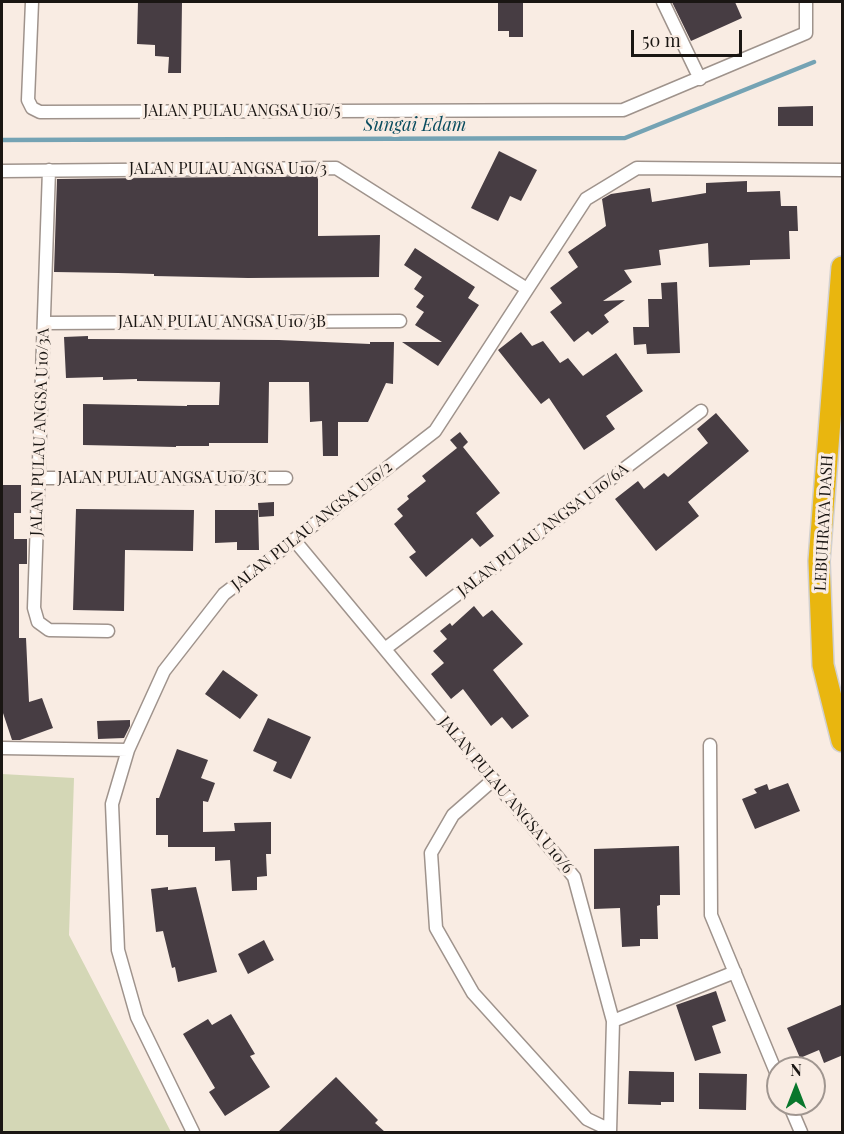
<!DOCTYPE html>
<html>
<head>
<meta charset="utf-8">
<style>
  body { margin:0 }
  #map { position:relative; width:844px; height:1134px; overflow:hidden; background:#f9ece3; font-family:"Playfair Display",serif }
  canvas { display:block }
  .frame { position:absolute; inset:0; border:3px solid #1a1613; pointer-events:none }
  .north { position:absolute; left:766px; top:1056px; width:60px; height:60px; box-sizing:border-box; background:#f9ece3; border:2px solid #a09690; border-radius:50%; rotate:0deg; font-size:16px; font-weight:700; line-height:24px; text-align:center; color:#1a1613 }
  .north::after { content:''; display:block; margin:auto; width:21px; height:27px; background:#09772c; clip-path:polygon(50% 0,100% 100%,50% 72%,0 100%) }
  .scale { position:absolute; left:631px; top:30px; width:111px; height:27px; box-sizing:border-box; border:3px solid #1a1613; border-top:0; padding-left:8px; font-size:18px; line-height:21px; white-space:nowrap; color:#1a1613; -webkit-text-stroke:4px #f9ece3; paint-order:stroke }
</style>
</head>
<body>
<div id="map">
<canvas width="844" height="1134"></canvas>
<div class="frame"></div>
<div class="north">N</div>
<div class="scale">50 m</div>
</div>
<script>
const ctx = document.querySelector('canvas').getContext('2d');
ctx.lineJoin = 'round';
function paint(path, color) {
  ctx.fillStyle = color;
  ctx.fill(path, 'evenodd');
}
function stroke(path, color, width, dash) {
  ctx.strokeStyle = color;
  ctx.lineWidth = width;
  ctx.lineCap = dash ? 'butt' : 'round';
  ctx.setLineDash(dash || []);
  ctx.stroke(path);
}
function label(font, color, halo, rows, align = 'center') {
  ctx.font = font + ' "Playfair Display",serif';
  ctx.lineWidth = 6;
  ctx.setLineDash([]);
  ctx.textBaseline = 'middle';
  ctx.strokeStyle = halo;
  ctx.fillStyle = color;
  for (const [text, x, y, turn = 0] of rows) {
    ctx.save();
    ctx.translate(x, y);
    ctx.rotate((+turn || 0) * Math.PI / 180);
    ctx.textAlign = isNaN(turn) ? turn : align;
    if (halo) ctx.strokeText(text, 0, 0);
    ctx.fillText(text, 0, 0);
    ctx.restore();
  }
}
paint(new Path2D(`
  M 2,774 L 74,778 L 69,935 L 171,1132 L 2,1132 Z`), '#d4d7b6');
stroke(new Path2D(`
  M 2,140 L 625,138 L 814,62`), '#75a3b4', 4.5);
paint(new Path2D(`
  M 138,2 L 182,2 L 181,73 L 168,73 L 169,57 L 155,56 L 155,45 L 137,44 Z
  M 498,2 L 523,2 L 523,37 L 509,37 L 509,31 L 498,31 Z
  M 672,2 L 735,2 L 742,18 L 691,41 Z
  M 813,106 L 813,126 L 778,126 L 778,107 Z
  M 499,151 L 537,170 L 521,201 L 510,196 L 498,221 L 471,208 Z
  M 318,176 L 318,236 L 380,235 L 379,277 L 248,278 L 154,276 L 154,274 L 118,273 L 54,272 L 57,179 Z
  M 747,181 L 747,192 L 780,191 L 781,206 L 797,206 L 798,231 L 789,231 L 790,259 L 750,260 L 750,265 L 709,267 L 708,243 L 659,250 L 661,265 L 624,270 L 632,282 L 603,301 L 625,300 L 604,315 L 609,322 L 592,335 L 588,331 L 574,342 L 550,312 L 562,303 L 550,288 L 578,267 L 568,252 L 606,226 L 602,199 L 611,194 L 650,188 L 652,202 L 706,193 L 706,183 Z
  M 415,248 L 475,287 L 468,298 L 479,305 L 438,366 L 402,342 L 442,342 L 415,325 L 424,312 L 416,307 L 424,296 L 414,289 L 422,277 L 404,265 Z
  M 677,282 L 680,353 L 647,354 L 646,344 L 634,345 L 633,327 L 649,327 L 648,299 L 662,299 L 661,283 Z
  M 521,332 L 532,346 L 543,341 L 560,363 L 568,358 L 583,376 L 616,353 L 643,391 L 606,416 L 615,429 L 584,450 L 549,398 L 541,404 L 498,350 Z
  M 88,336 L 88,339 L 279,340 L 370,344 L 370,342 L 394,342 L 393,384 L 386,383 L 368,422 L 338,422 L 338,456 L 323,456 L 322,421 L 310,422 L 309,382 L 269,382 L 268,443 L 209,443 L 209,446 L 176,446 L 176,447 L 83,445 L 83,404 L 187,406 L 187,405 L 219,405 L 220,382 L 137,381 L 137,379 L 103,380 L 103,377 L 66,378 L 64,337 Z
  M 716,413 L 749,451 L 688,502 L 699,516 L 656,551 L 615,499 L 638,481 L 644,489 L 664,473 L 668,477 L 708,443 L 697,429 Z
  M 460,432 L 468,442 L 463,447 L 500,493 L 476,513 L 494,536 L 480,547 L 472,538 L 426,577 L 409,557 L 416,552 L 394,524 L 403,516 L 397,509 L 409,499 L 407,496 L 426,481 L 422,476 L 457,448 L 450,440 Z
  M 2,485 L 21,485 L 21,513 L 14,513 L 14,539 L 27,539 L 27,564 L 19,564 L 19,638 L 26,638 L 29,702 L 42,698 L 53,728 L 20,740 L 12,740 L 2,710 Z
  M 274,502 L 274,516 L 259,517 L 258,503 Z
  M 76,509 L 194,510 L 193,551 L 125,550 L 124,611 L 73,610 Z
  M 215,510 L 258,510 L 259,550 L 237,550 L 237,542 L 215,543 Z
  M 474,606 L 483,617 L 492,610 L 523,644 L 493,670 L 529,716 L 512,729 L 502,717 L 491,726 L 463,689 L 451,699 L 431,674 L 444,663 L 433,651 L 447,639 L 440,631 L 450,623 L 452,626 Z
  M 223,670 L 258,695 L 240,719 L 205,694 Z
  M 268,718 L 311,737 L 291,779 L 273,771 L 277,762 L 253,751 Z
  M 130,720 L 130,726 L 124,738 L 98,739 L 97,721 Z
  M 177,749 L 208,760 L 201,778 L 215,783 L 208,802 L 203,801 L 203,832 L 235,831 L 234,823 L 271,822 L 271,854 L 266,854 L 267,876 L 257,877 L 257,890 L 232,891 L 230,860 L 215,861 L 215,847 L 168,847 L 168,835 L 156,835 L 156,798 L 159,798 Z
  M 788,783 L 800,811 L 755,829 L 742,799 L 757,793 L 754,789 L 767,784 L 769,790 Z
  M 679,846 L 680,895 L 660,895 L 660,905 L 657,906 L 658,939 L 640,939 L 640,946 L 622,947 L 620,908 L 594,909 L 594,849 Z
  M 168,887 L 168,890 L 196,887 L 217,972 L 178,982 L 175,967 L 172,968 L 163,931 L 156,932 L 151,889 Z
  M 264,940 L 274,960 L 248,974 L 238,954 Z
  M 716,991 L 726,1021 L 712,1026 L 721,1053 L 695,1061 L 676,1005 Z
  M 843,1004 L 843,1055 L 824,1063 L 819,1050 L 800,1058 L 787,1028 Z
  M 231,1014 L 255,1054 L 250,1056 L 270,1087 L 225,1116 L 209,1092 L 215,1088 L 183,1034 L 208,1019 L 212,1025 Z
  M 629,1071 L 674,1072 L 674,1102 L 661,1102 L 661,1105 L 628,1104 Z
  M 699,1073 L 747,1074 L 746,1110 L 699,1109 Z
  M 336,1077 L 378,1120 L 375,1123 L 385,1132 L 278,1132 Z`), '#473d43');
const minor = new Path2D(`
  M 32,2 L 28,100 L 32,108 L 40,112 L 623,110 L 806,33 L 806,2
  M 663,2 L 700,79
  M 49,170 L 34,608 L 38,622 L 49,630 L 108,631
  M 2,171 L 336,168 L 527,289
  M 44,323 L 400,321
  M 39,478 L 286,478
  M 295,541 L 574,877 L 613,1021 L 610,1132
  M 386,648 L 701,411
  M 710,745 L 711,915 L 778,1077
  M 2,748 L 128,750
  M 493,780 L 453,815 L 431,853 L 436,928 L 473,993 L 587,1119 L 610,1130
  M 613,1021 L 735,972
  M 789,1104 L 801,1132
  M 193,1132 L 137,1017 L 118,950 L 112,804 L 128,750 L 164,671 L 224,594 L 435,431 L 586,199 L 637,168 L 842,170`);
const motorway = new Path2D(`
  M 842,267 L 819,561 L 823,665 L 842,741`);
stroke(minor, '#9f938c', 15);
stroke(motorway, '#d1d0d0', 24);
stroke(minor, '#fff', 12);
stroke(motorway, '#e9b60f', 21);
label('16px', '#1a1613', '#f9ece3', [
  ["JALAN PULAU ANGSA U10/5",242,111],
  ["JALAN PULAU ANGSA U10/3",228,169],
  ["JALAN PULAU ANGSA U10/3B",222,322],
  ["JALAN PULAU ANGSA U10/3A",40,432,-88],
  ["JALAN PULAU ANGSA U10/3C",162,478],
  ["LEBUHRAYA DASH",824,523,-87],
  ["JALAN PULAU ANGSA U10/2",312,526,-38],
  ["JALAN PULAU ANGSA U10/6A",543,530,-37],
  ["JALAN PULAU ANGSA U10/6",506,795,50]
]);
label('italic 18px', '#094c5f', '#f9ece3', [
  ["Sungai Edam",415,125]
]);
</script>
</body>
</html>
